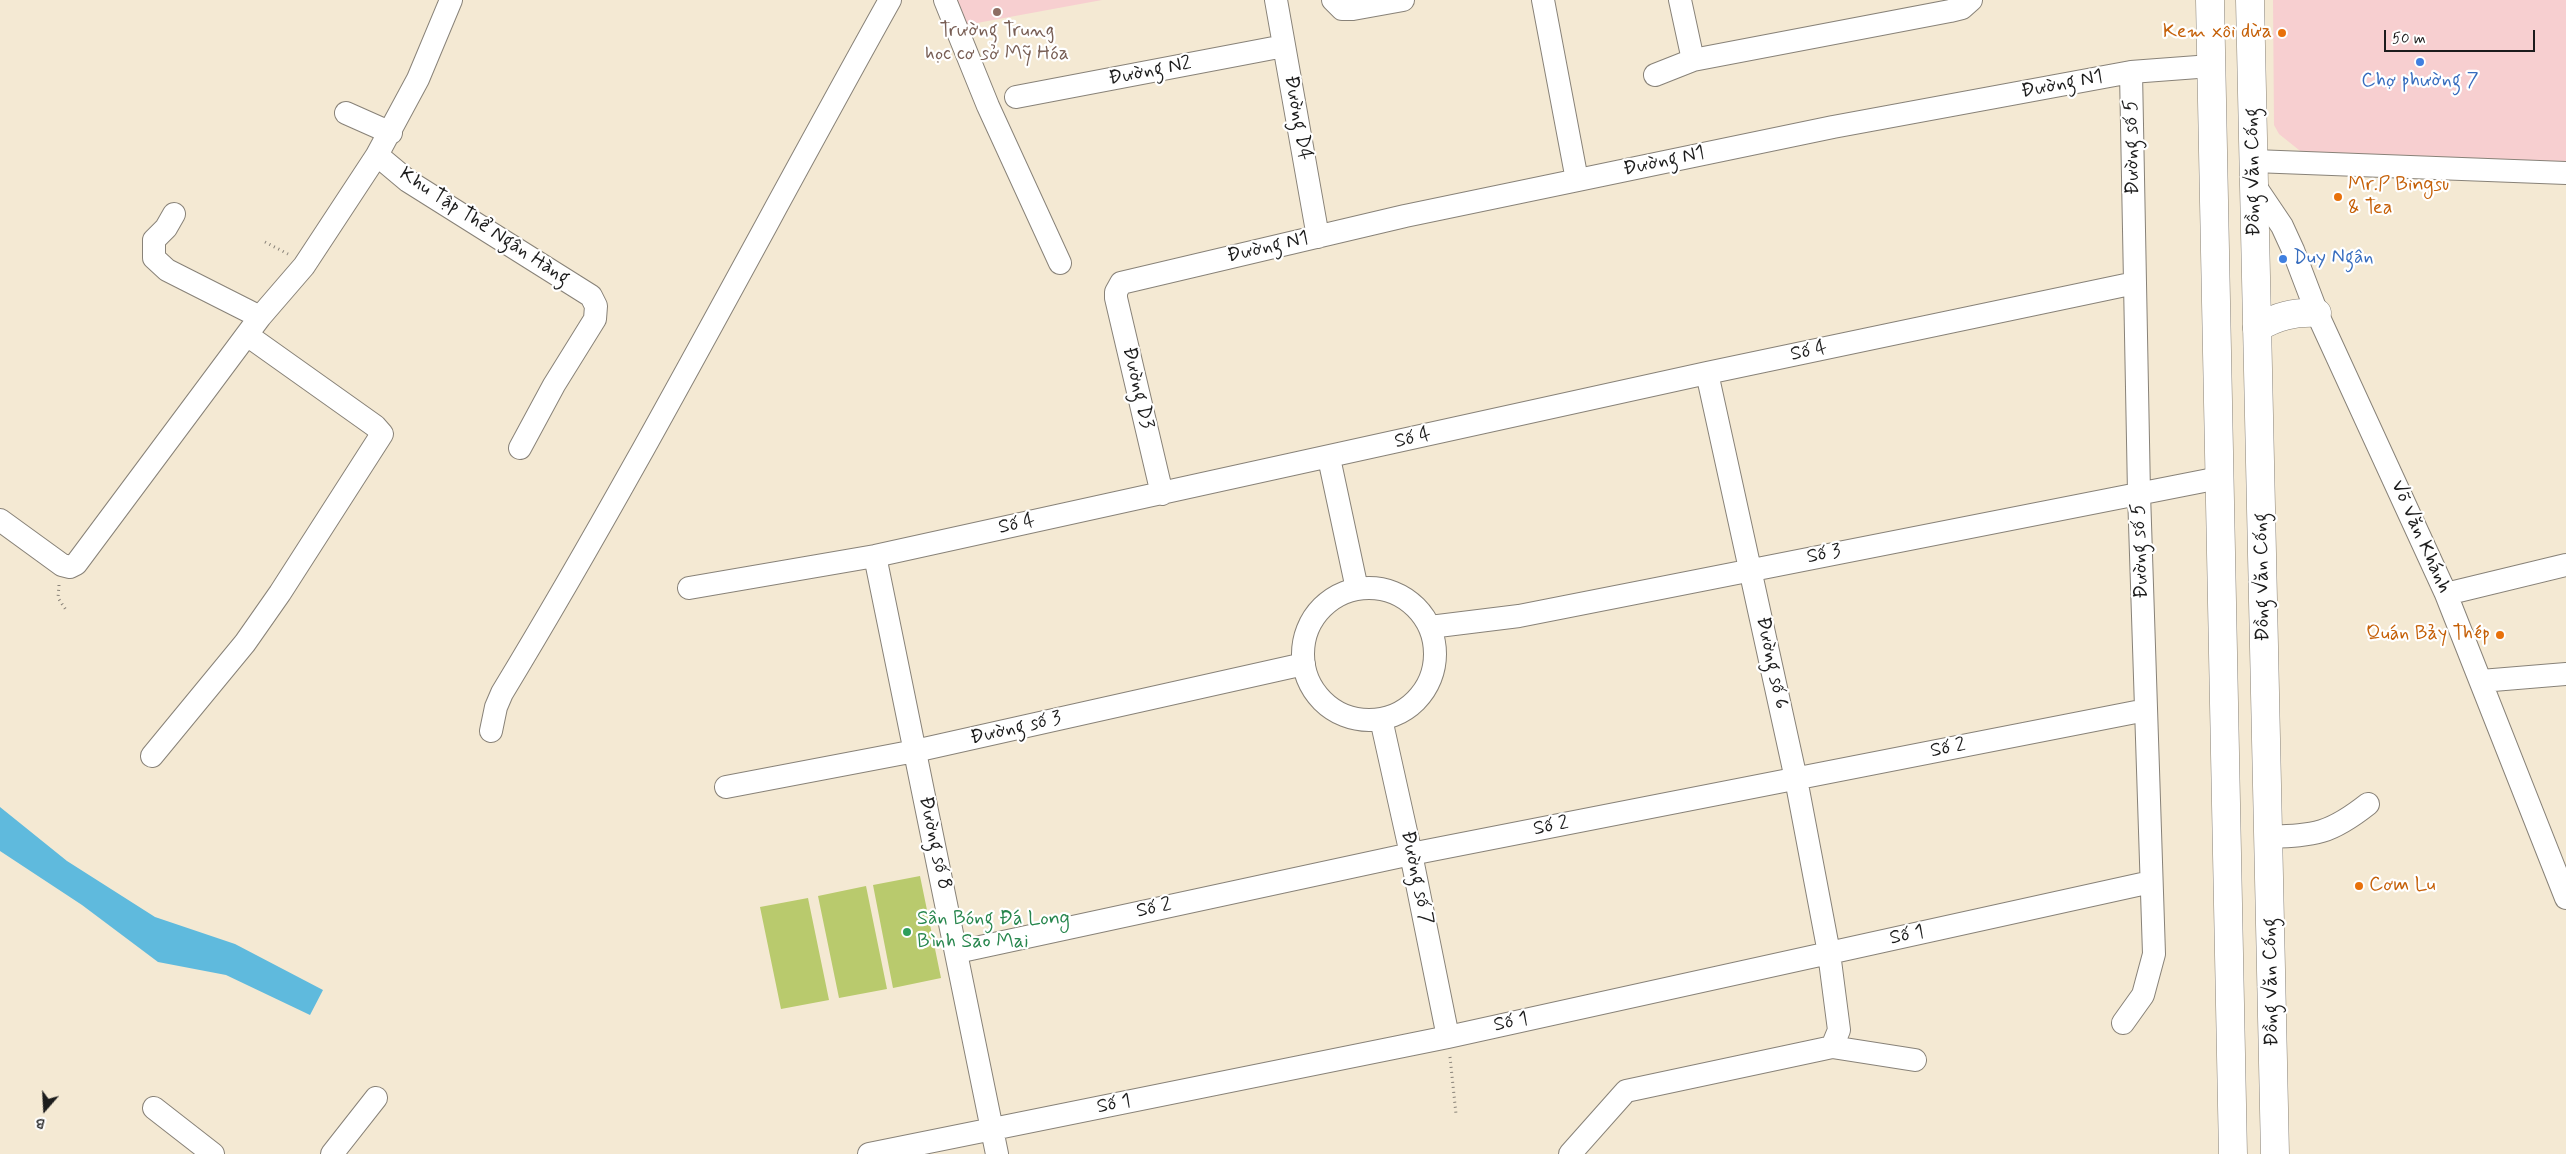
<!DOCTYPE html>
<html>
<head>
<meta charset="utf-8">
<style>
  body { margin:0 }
  #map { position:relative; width:2566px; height:1154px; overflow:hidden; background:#f4e9d3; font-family:Mynerve,sans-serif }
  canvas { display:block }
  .north { position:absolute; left:20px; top:1084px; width:50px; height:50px; -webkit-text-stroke:4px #fff; paint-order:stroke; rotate:199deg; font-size:14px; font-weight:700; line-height:20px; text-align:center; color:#1c1c1c }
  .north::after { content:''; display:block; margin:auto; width:18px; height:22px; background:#1c1c1c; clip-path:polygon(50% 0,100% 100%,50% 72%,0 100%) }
  .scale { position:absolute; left:2384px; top:30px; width:151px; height:22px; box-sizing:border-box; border:2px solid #1c1c1c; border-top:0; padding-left:6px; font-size:15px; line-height:18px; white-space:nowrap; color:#1c1c1c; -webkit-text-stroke:4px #fff; paint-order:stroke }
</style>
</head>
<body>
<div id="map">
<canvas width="2566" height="1154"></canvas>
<div class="north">B</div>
<div class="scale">50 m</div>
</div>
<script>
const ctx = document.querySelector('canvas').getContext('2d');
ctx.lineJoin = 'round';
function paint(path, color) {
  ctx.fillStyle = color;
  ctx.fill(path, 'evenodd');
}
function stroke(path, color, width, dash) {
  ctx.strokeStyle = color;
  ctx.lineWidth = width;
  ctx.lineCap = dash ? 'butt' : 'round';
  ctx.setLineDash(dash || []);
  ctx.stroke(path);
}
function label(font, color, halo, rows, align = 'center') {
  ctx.font = font + ' Mynerve,sans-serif';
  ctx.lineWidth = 4.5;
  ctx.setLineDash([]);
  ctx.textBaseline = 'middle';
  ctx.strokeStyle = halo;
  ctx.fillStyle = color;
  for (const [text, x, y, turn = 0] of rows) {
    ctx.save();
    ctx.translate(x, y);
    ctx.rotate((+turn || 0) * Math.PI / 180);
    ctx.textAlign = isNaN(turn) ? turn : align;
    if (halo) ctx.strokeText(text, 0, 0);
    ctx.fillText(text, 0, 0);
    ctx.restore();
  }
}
paint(new Path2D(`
  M 954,0 L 1102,0 L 966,25 Z
  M 2273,0 L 2566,0 L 2566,169 L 2309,158 L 2279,134 L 2274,125 Z`), '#f7cfd0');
paint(new Path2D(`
  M 920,876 L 941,978 L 893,988 L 873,885 Z
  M 866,886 L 887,989 L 839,998 L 818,896 Z
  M 808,898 L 829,1000 L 781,1009 L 760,907 Z`), '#b9ca6d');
paint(new Path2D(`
  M 0,807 L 67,861 L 155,917 L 235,944 L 323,990 L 310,1015 L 226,975 L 158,962 L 82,905 L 0,851 Z`), '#5fbadd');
const minor = new Path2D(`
  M 451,0 L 418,79 L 377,155 L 408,181 L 591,296 L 596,306 L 595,319 L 554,385 L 520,448
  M 945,0 L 988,106 L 1060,263
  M 1276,0 L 1318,237
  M 1333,0 L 1342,9 L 1353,9 L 1403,0
  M 1543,0 L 1577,180
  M 1680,0 L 1693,60 L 1950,11 L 1962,8 L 1971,0
  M 1655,75 L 1693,60
  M 1016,97 L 1284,46
  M 346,113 L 391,133
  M 2254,161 L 2566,173
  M 2255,186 L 2282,226 L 2293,250 L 2317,313 L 2446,594 L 2566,898
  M 174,214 L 166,228 L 154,240 L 154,258 L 167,270 L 260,317 L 304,266 L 377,155
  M 1329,458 L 1357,589
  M 1162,494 L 1116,298 L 1116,292 L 1121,283 L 1405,216 L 1833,127 L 2131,72 L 2211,66
  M 0,520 L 62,565 L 70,567 L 76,564 L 260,317
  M 875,556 L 997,1154
  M 689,588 L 875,556 L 1707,373 L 2135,283
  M1303 654a66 66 0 1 1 132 0a66 66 0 1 1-132 0Z
  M 2446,594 L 2566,565
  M 1430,627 L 1519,616 L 2219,478
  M 2481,681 L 2566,674
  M 1381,719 L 1411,854 L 1448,1037
  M 491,731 L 496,707 L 502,693 C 639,467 761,231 890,0
  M 152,756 L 245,643 L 280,593 L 382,434 L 375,426 L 247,335
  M 726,787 L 915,751 L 1304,664
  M 2269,837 C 2316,835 2330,834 2368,804
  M 957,952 L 1411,854 L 2146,710
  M 2123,1023 L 2143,995 L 2154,954 L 2139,493 L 2131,72
  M 1832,1047 L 1915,1060
  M 154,1108 L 213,1154
  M 332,1154 L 376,1098
  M 869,1154 L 1448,1037 L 2151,882
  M 1570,1154 L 1626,1091 L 1823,1049 L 1832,1047 L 1839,1030 L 1829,953 L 1796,779 L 1707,373`);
const major = new Path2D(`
  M 2257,328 C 2277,316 2294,312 2317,313`);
const highway = new Path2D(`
  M 2210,0 L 2233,1154
  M 2250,0 L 2275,1154`);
stroke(minor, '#888278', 24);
stroke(major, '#888278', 29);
stroke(highway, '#888278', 29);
stroke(new Path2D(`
  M 265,242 L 288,254
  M 59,585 L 58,598 L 66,610
  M 1450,1057 L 1456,1114`), '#888278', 3, [1, 4]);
stroke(minor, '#fff', 22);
stroke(major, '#fff', 28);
stroke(highway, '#fff', 28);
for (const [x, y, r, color] of [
  [997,12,5,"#8d6e63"],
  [2282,33,5,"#e8710a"],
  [2420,62,5,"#3f7fe0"],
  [2338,197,5,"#e8710a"],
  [2283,259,5,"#3f7fe0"],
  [2500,635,5,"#e8710a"],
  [2359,886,5,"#e8710a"],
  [907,932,5,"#2e9e5b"]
]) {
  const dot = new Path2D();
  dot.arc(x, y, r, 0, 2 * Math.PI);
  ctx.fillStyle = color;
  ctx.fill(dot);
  stroke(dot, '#fff', 2);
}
label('20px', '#785e54', '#fff', [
  ["Trường Trung",997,32],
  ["học cơ sở Mỹ Hóa",997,55]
]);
label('20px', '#c56008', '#fff', [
  ["Kem xôi dừa",2272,33],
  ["Mr.P Bingsu",2348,186,"left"],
  ["& Tea",2348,209,"left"],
  ["Quán Bảy Thép",2490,635],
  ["Cơm Lu",2369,886,"left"]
], 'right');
label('20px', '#1c1c1c', '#fff', [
  ["Đường N2",1150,72,-11],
  ["Đường N1",2062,85,-11],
  ["Đường D4",1297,118,80],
  ["Đường số 5",2133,147,-91],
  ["Đường N1",1664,162,-12],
  ["Đồng Văn Cống",2254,172,-91],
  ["Khu Tập Thể Ngân Hàng",484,227,33],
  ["Đường N1",1268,248,-13],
  ["Số 4",1809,352,-12],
  ["Đường D3",1137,388,77],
  ["Số 4",1413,439,-13],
  ["Số 4",1017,525,-12],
  ["Võ Văn Khánh",2420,537,66],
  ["Đường số 5",2141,551,-92],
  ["Số 3",1824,555,-11],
  ["Đồng Văn Cống",2263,577,-91],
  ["Đường số 6",1771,663,78],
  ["Đường số 3",1016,729,-13],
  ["Số 2",1948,749,-11],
  ["Số 2",1551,827,-11],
  ["Đường số 8",934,843,78],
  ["Đường số 7",1416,878,78],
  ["Số 2",1154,909,-12],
  ["Số 1",1907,936,-12],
  ["Đồng Văn Cống",2272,982,-91],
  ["Số 1",1511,1023,-12],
  ["Số 1",1114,1105,-11]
]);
label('20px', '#366cbe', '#fff', [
  ["Chợ phường 7",2420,82],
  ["Duy Ngân",2293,259,"left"]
]);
label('20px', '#27864d', '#fff', [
  ["Sân Bóng Đá Long",917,920],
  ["Bình Sao Mai",917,943]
], 'left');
</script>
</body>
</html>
